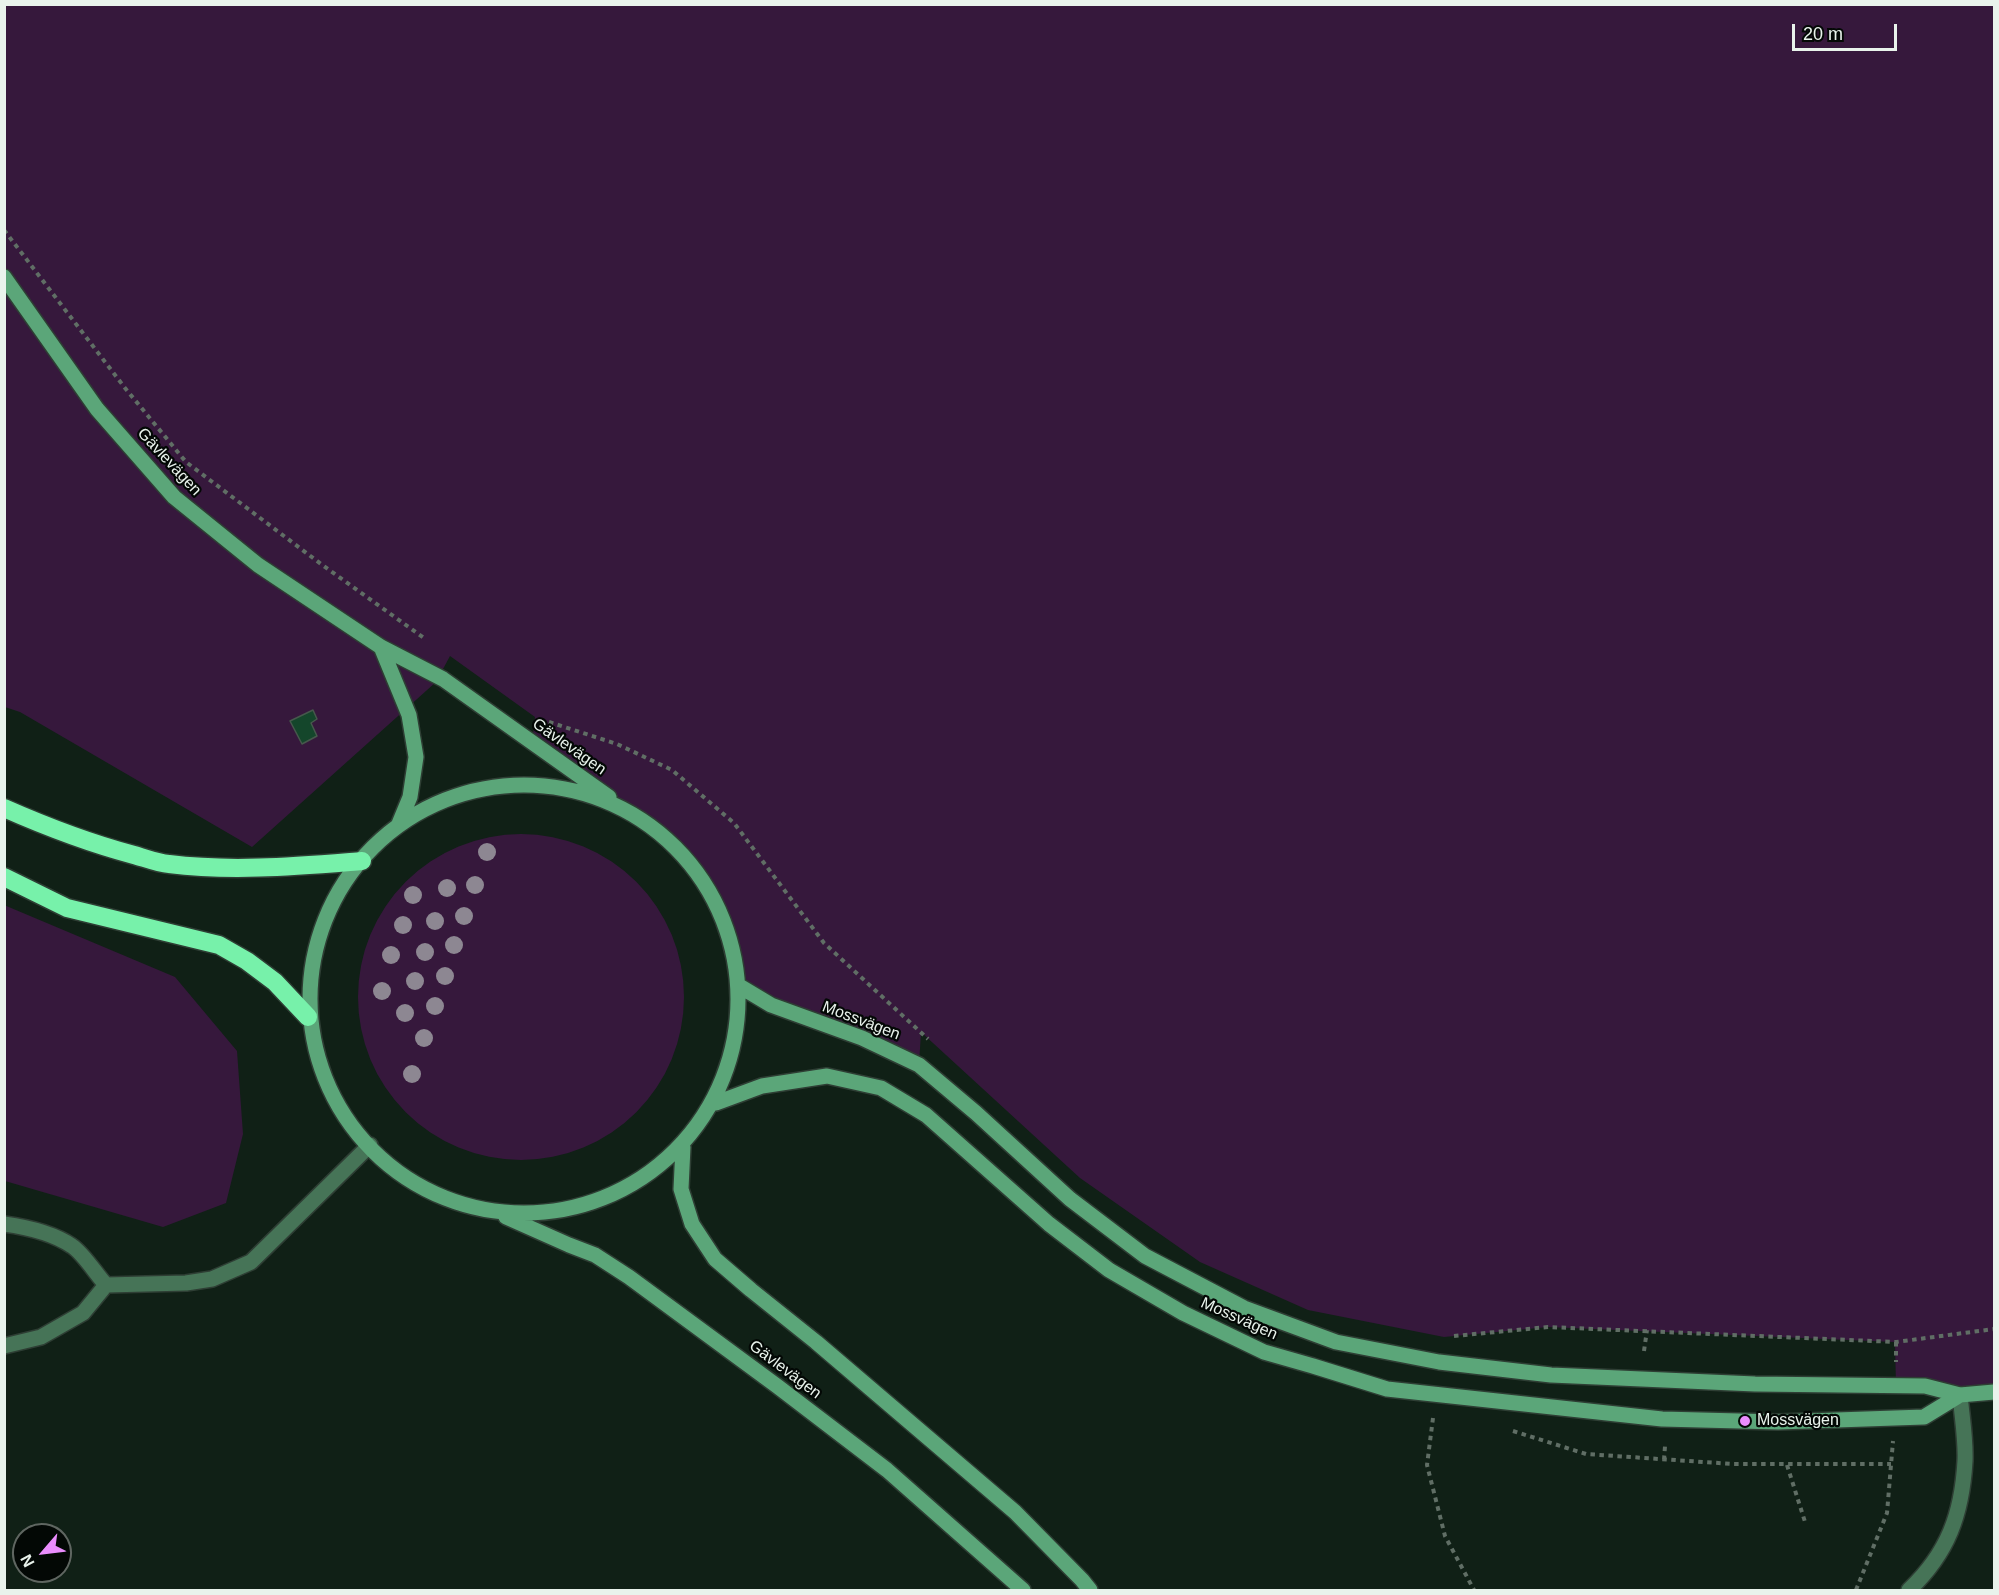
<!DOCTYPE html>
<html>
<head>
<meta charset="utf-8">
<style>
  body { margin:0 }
  #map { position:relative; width:1999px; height:1595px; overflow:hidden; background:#102016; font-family:Arial,sans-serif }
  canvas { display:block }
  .frame { position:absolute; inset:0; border:6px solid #e9f3ec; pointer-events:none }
  .north { position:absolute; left:12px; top:1523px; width:60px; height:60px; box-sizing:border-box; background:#030805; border:2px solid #5f6661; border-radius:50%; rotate:242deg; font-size:16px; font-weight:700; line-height:24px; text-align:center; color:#e9f3ec }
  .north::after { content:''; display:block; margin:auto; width:21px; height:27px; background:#ea8dfd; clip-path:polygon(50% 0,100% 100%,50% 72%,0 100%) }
  .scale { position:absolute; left:1792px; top:24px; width:105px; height:27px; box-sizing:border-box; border:3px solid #e9f3ec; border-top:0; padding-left:8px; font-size:18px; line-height:21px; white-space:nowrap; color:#e9f3ec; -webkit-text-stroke:4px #030805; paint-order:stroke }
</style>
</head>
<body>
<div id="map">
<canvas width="1999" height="1595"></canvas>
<div class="frame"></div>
<div class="north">N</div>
<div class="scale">20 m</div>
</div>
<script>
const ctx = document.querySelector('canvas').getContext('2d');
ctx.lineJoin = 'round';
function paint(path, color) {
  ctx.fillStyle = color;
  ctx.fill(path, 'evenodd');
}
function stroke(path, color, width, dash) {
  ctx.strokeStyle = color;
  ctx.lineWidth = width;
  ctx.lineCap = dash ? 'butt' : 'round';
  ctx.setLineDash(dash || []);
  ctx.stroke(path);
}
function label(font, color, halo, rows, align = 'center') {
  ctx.font = font + ' Arial,sans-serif';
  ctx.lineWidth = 4.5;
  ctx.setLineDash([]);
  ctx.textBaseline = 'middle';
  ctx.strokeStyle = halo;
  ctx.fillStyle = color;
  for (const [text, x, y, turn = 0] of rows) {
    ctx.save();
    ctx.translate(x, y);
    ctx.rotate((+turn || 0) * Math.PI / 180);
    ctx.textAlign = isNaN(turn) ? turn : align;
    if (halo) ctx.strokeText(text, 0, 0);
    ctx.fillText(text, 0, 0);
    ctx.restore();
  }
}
paint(new Path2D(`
  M 5,5 L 1994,5 L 1994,1392 L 1896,1386 L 1895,1342 L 1548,1327 L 1444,1337 L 1308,1310 L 1200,1262 L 1080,1178 L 921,1032 L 919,1065 L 741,987 C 735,959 730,930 717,904 C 692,856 650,826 607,796 C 582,778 557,760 532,743 L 535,717 L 450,656 L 436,682 L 252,847 L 20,712 L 5,707 Z
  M358 997a163 163 0 1 1 326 0a163 163 0 1 1-326 0Z
  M 4,905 L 175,977 L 237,1051 L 243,1134 L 226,1203 L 163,1227 L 5,1181 Z`), '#36183c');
const building = new Path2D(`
  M 313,710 L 317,719 L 311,723 L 317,736 L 302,744 L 290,721 Z`);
paint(building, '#14462b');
stroke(building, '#46584c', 1.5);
const street = new Path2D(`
  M 4,1224 C 26,1227 53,1233 72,1246 C 83,1253 96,1274 106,1285
  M 4,1346 L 41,1337 L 83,1313 L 106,1285 L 186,1283 L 212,1279 L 251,1262 L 370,1145
  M 1909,1590 C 1948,1553 1962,1514 1965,1461 C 1966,1440 1962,1417 1960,1395`);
const secondary = new Path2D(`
  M 4,277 L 97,409 L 174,497 L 258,565 L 381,647 L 443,679 L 609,797
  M 381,647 L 409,715 L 416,757 L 410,797 L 398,826
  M310 999a214 214 0 1 1 428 0a214 214 0 1 1-428 0Z
  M 741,987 L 771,1005 L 862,1038 L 919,1065 L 976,1113 L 1070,1199 L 1145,1256 L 1244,1308 L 1336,1342 L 1439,1362 L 1551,1375 L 1755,1384 L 1925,1386 L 1960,1395 L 1994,1392
  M 716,1103 L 762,1086 L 827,1076 L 881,1088 L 926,1115 L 1049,1224 L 1109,1270 L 1183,1313 L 1264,1352 L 1313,1366 L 1387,1389 L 1662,1419 L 1778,1422 L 1924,1417 L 1960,1395
  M 683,1147 L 681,1189 L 692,1224 L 715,1259 L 751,1290 L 816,1342 L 1015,1512 L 1082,1580 L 1090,1590
  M 506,1217 L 569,1245 L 595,1255 L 629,1277 L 777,1386 L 887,1470 L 1023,1590`);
const highway = new Path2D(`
  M 4,808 C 47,827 89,843 134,855 C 145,858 157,863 169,864 C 233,872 298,866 362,861
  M 4,877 L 67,908 L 219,945 L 247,961 L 275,982 L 308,1017`);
stroke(street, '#2e3e34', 18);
stroke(secondary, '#2e3e34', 18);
stroke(highway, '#2e3e34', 21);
stroke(new Path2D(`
  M 4,230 L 125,388 L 186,462 L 321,564 L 424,638
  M 549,722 L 617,744 L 672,770 L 734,823 L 824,943 L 928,1039
  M 1454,1336 L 1548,1327 L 1896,1342 L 1994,1329
  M 1896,1342 L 1896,1362
  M 1644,1351 L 1647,1330
  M 1433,1418 L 1427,1465 L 1445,1536 L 1474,1590
  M 1513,1431 L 1586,1454 L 1733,1464 L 1891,1464
  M 1664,1460 L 1665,1446
  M 1787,1465 L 1806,1525
  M 1856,1590 L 1887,1513 L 1893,1441`), '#606e65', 4, [4.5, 4.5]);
stroke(street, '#467457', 15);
stroke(secondary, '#5ba679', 15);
stroke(highway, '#77f1aa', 18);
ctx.fillStyle = '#8d8792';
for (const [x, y] of [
  [487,852],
  [475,885],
  [447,888],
  [413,895],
  [464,916],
  [435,921],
  [403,925],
  [454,945],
  [425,952],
  [391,955],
  [445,976],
  [415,981],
  [382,991],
  [435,1006],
  [405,1013],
  [424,1038],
  [412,1074]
]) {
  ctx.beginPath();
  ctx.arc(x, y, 9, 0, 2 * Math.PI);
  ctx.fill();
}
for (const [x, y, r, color] of [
  [1745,1421,6,"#ea8dfd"]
]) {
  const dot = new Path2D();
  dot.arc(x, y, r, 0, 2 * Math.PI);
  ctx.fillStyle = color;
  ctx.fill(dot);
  stroke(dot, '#030805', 2);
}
label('16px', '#e9f3ec', '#030805', [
  ["Gävlevägen",169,462,47],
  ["Gävlevägen",569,747,35],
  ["Mossvägen",861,1021,21],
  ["Mossvägen",1239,1319,24],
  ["Gävlevägen",785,1370,37]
]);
label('16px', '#e9f3ec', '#030805', [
  ["Mossvägen",1757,1421]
], 'left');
</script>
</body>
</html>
